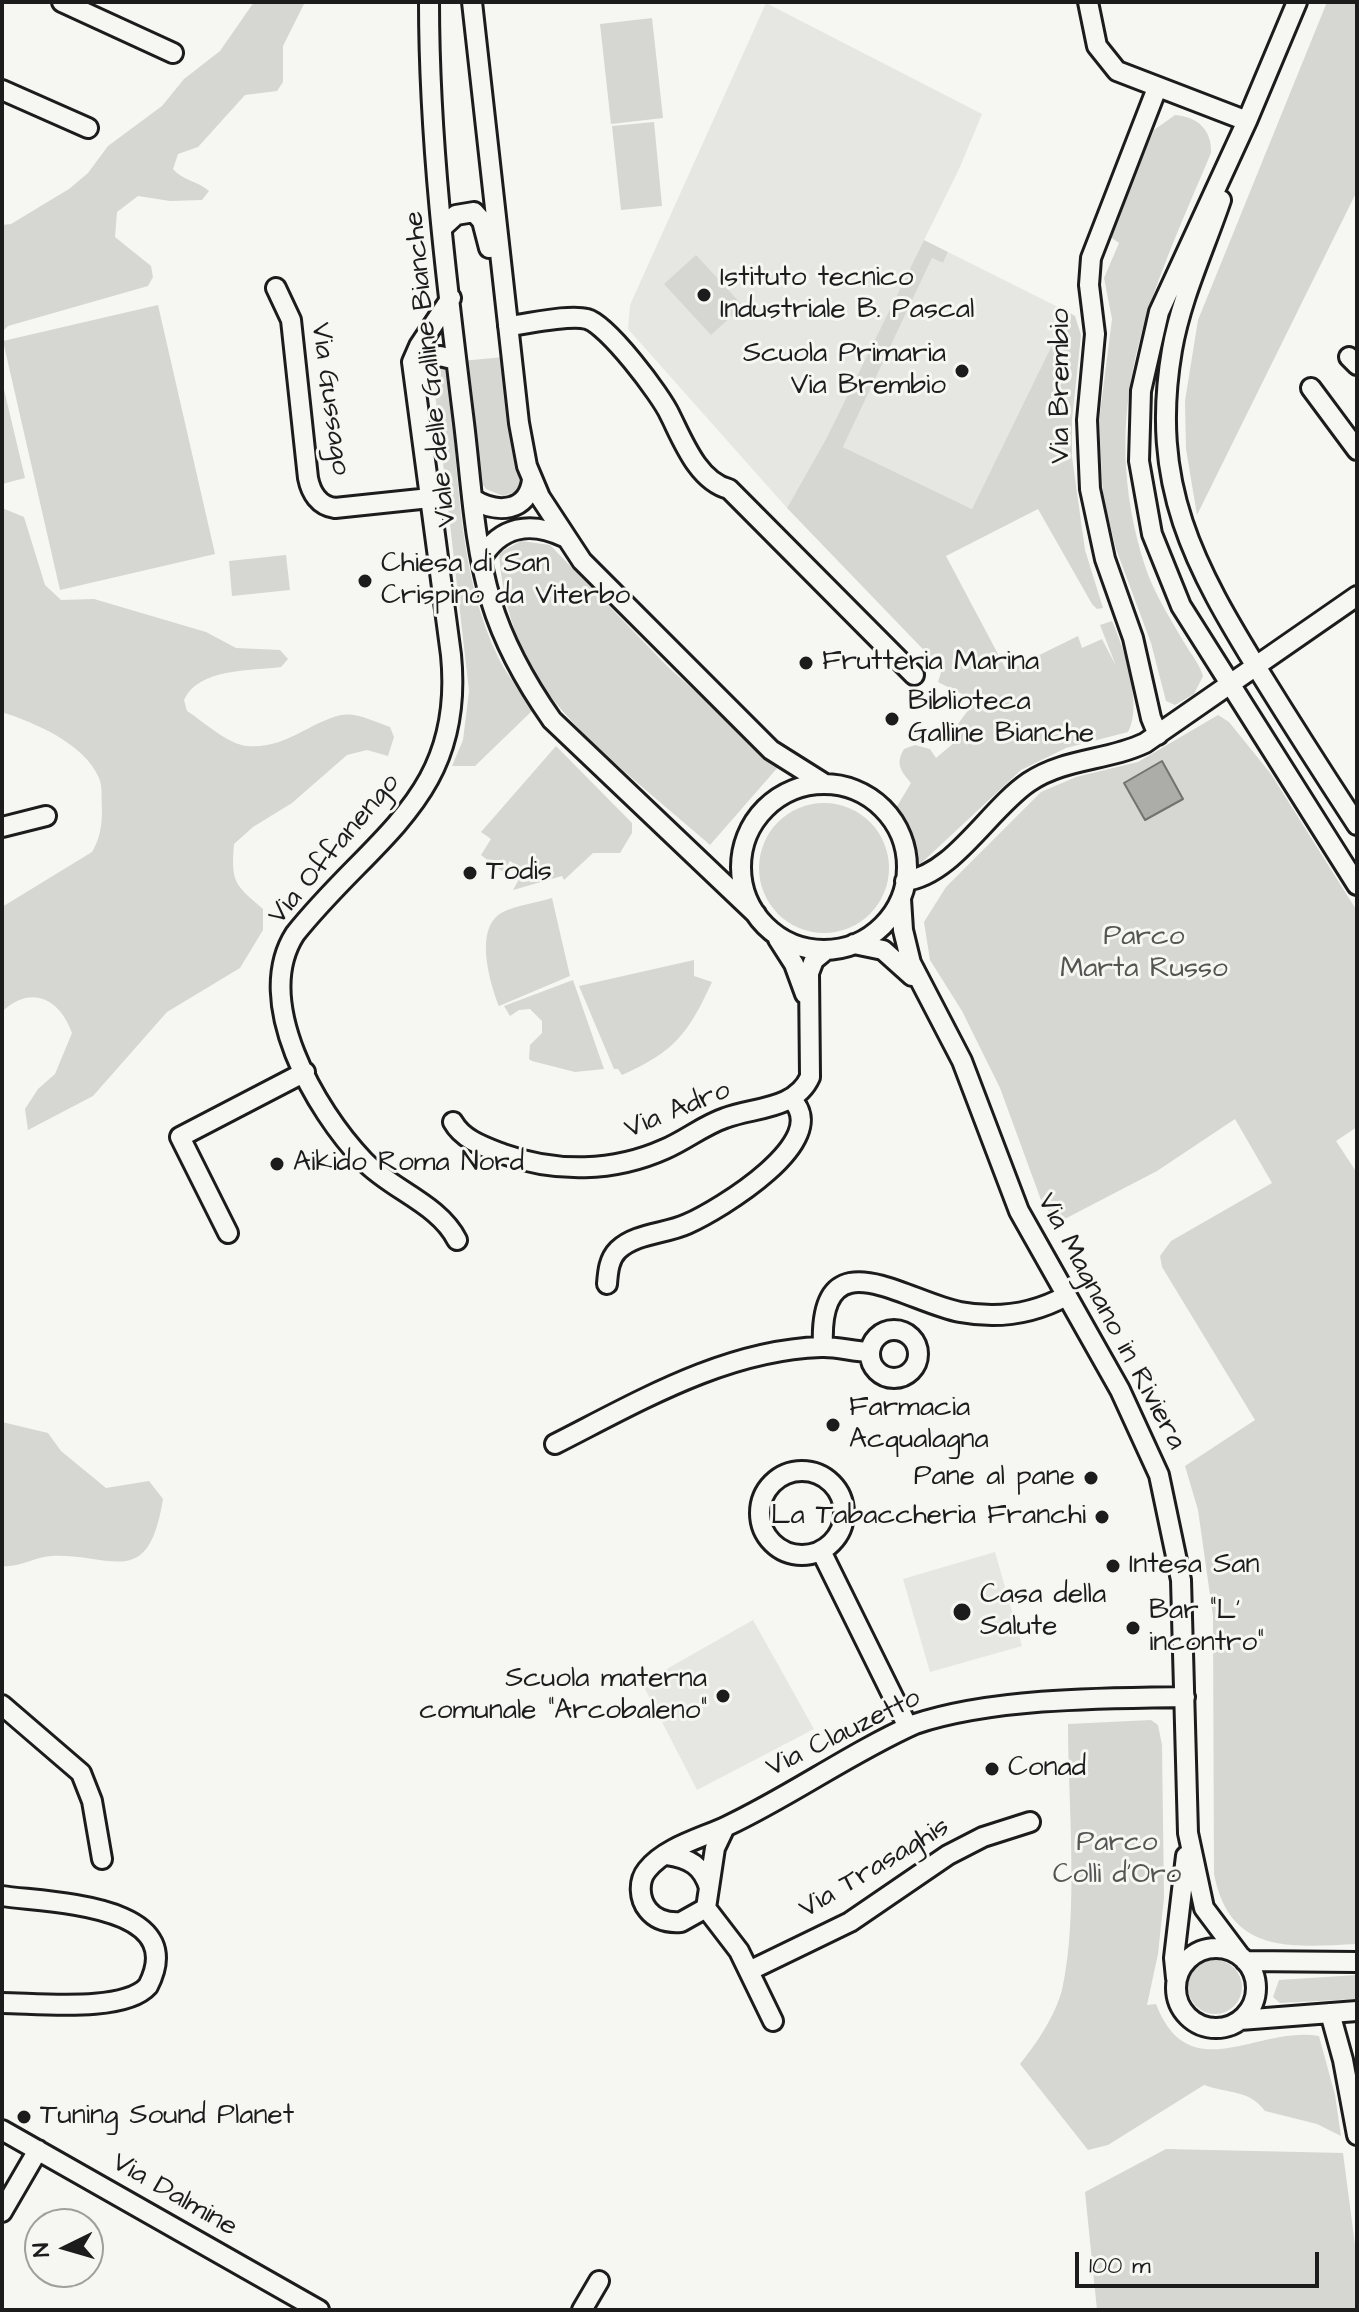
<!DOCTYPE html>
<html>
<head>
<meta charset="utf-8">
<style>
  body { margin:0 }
  #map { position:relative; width:1359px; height:2312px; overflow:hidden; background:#f6f6f2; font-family:"Architects Daughter",sans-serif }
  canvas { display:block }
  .frame { position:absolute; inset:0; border:4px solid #1c1c1c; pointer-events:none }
  .north { position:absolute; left:24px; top:2208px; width:80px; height:80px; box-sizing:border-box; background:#f6f6f2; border:2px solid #9f9f9c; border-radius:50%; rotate:265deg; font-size:22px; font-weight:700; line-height:32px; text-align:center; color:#1c1c1c }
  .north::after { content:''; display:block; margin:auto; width:28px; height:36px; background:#1c1c1c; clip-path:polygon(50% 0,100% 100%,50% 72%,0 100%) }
  .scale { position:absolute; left:1075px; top:2252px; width:244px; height:36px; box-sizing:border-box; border:4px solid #1c1c1c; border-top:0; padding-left:10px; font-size:24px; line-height:28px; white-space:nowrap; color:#1c1c1c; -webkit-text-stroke:6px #f6f6f2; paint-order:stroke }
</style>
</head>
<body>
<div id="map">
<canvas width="1359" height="2312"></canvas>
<div class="frame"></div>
<div class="north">N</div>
<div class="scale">100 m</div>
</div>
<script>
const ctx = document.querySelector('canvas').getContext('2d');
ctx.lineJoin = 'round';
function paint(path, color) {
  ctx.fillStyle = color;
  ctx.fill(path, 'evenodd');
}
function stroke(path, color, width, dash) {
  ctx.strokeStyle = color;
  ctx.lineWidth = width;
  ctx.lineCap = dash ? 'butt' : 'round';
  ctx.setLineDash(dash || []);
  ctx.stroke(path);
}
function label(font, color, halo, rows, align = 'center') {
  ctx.font = font + ' "Architects Daughter",sans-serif';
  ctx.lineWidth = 6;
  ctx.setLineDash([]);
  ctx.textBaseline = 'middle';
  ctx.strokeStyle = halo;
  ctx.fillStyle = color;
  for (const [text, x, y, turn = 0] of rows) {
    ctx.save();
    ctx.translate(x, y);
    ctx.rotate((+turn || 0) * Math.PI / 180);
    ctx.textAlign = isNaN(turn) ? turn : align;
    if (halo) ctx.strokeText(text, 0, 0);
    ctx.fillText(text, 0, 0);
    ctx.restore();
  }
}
paint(new Path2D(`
  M 766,3 L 982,114 L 960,167 L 826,439 L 787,508 L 628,329 L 630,305 Z
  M 948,252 L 1068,312 L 972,509 L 843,447 L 932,258 L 943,263 Z
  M 995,1552 L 1022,1646 L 930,1672 L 903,1579 Z
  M 753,1620 L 814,1729 L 697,1790 L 642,1683 Z`), '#e6e6e2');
paint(new Path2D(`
  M 254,2 L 305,2 L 283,46 L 283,82 L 277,91 L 245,95 L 198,147 L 178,154 L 173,169 C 183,181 198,181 209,191 L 202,200 L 170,201 L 138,196 L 117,212 L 115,237 L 151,266 L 153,277 L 148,286 L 8,326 L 2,332 L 2,225 L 11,224 L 69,189 L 88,173 L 108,146 L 162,106 L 184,79 L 220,51 Z
  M 1327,2 L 1357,2 L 1357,191 L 1197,515 L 1186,449 L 1185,401 L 1198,320 Z
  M 652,18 L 663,118 L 611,124 L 600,24 Z
  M 1175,115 C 1198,117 1212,130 1211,153 C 1150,297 1094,409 1146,569 C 1155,595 1171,620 1185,644 C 1191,654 1200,665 1203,676 L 1194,694 L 1175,705 L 1166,701 L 1151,643 L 1116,549 L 1103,496 L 1099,421 L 1112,319 L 1104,278 L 1119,243 L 1109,236 L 1154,130 Z
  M 654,122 L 662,206 L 621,210 L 612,126 Z
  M 924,240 L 948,252 L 943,263 L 932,258 L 843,447 L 972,509 L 1068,312 L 1075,316 L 1081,335 L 1072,420 L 1072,457 L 1085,550 L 1103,608 L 1097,609 L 1092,604 L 1038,509 L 946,556 L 1007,671 L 1078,636 L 1082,648 L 1102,639 L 1116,666 L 1100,625 L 1112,621 C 1124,648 1143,705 1128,732 L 1066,748 L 1021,770 L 915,869 L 912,867 L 913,846 L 896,808 L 911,783 C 901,771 895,764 904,749 L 915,745 L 930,749 L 936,758 L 955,742 L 952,732 L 969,709 L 966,696 L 938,682 L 942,669 L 787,508 L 826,439 Z
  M 696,255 L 743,306 L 711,335 L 664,284 Z
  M 158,305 L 215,554 L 60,590 L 3,341 Z
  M 504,357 L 522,479 L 519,491 L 503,496 L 486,489 L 479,480 L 461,361 Z
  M 437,365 L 446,368 L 449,373 C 458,466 457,574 499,659 C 508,677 522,693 533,710 L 475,766 L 452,766 L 463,740 L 469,691 L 433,375 Z
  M 2,381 L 25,478 L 2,484 Z
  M 2,508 L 24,517 L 45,585 L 61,600 L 94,599 L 206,632 L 236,648 L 280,650 L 288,659 L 281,667 C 251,671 198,668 184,700 L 187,711 C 203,721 227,744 247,746 C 286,749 308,723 341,715 C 356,712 376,722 390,727 L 394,737 L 388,756 L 367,750 L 347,755 L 292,803 L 253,827 L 234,844 C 231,882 234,884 263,909 L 263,930 L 240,968 L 167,1012 L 93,1096 L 28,1130 L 25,1109 L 38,1089 L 55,1074 L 72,1033 C 60,999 31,984 2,1012 L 2,907 L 92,852 C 100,839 102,825 102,809 C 101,800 103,787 99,778 C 84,743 35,723 2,712 Z
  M 521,541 L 550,545 L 668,667 L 779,766 L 710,845 C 658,799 588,746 547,692 C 518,654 502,600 499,553 Z
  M 286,555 L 290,590 L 232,596 L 229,561 Z
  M 1218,715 L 1229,722 L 1271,774 L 1357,911 L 1357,1127 L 1336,1141 L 1357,1173 L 1357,1944 C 1291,1947 1230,1955 1214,1874 L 1213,1616 L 1198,1510 L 1185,1466 L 1255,1420 L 1162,1267 L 1160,1256 L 1171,1241 L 1272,1183 L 1235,1119 L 1157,1171 L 1057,1223 L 1041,1200 L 1000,1088 L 962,1011 L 930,960 L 924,922 L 946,887 L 1041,792 L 1076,777 L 1138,762 Z
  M 556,746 L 632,823 L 632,833 L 620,853 L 593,853 L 564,880 L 562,876 L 513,890 L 524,870 L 510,861 L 503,872 L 481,855 L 491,839 L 481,832 Z
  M759 868a65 65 0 1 1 130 0a65 65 0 1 1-130 0Z
  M 552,898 L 570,976 L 499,1006 C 490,983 473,927 503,912 C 518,905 536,903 552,898 Z
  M 694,960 L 694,976 L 712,982 C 688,1034 674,1052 622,1075 L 618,1069 L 614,1069 L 579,986 Z
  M 573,980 L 604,1069 L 575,1072 L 532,1061 L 529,1059 L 530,1045 L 542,1033 L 542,1021 L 530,1009 L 519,1010 L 510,1016 L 504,1006 Z
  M 2,1422 L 48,1433 L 61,1451 L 106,1488 L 149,1481 L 163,1499 C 148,1592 112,1553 51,1556 C 34,1557 19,1568 2,1566 Z
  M 1151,1720 L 1158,1725 L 1162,1745 L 1164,1898 L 1158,1954 L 1147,2005 L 1156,2004 C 1189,2090 1258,2025 1319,2036 L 1335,2095 L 1341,2136 L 1317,2124 L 1265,2111 C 1249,2089 1228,2094 1204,2085 L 1108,2145 L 1088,2150 L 1020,2064 C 1037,2043 1055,2016 1062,1990 C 1079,1915 1068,1802 1068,1724 Z
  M1188 1987a27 27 0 1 1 54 0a27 27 0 1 1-54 0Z
  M 1357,1975 L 1357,1999 L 1280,2003 L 1273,1997 L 1279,1980 Z
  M 1166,2149 L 1343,2153 L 1357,2260 L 1357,2310 L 1097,2310 L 1085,2192 Z`), '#d6d6d2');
const water = new Path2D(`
  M 1162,761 L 1183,799 L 1145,820 L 1124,783 Z`);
paint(water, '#acaca9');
stroke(water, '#727271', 2);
const street = new Path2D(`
  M 62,2 L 173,53
  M 429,2 C 429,139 446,278 463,415 C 471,476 473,541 491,601 C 504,644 526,683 552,720 L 756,914
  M 472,2 L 519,423 L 527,466 L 540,497 L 582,561 L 771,750 L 825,784
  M 1088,2 L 1097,46 L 1117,71 L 1247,121
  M 1297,2 L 1247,121 L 1159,312 L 1141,391 L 1139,461 L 1152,534 L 1181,606 L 1357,885
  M 1157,88 L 1091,258 L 1089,285 L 1095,334 L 1087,420 L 1090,489 L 1105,559 L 1133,638 L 1151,718 L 1158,735
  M 2,90 L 88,128
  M 1221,200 C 1204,250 1181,298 1172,350 C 1149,485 1194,566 1262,676 C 1293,726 1325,776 1357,825
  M 444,226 L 456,215 L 474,212 L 482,221 L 489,248
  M 276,288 L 291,320 L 308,478 C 311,493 319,506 335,508 L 430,498
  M 451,298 L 419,346 L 412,362 L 451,655 C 465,797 373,836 295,934 C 252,1001 315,1110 364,1161 C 392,1190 439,1204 457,1240
  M 508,326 C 528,324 569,314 587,319 C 607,324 661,395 670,415 C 683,441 698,481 729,489 L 914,675
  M 1349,357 L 1357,365
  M 418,386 L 426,362 L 440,356 L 456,360
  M 1311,388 L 1357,450
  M 473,499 C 497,514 528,512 532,480
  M 481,559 C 500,526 531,521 564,537
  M741 867a83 83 0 1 1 166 0a83 83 0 1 1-166 0Z
  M 2,827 L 46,816
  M 905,881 C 953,875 989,809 1029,782 C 1065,758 1107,761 1145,743 L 1357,596
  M 901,899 L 903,930 L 911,963 L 962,1061 L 1019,1211 L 1120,1390 L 1159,1475 L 1181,1580 L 1188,1833 L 1204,1908 L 1240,1956
  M 778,939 L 794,964 L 805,994
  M 854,944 L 883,950 L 912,976
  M 453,1122 C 463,1140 485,1147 503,1154 C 556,1173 614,1172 665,1149 C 686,1140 704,1125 725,1118 C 754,1107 795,1110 810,1077 L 809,973 L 814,960 L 825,951
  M 228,1233 L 180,1137 L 305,1072
  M 607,1284 C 608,1271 609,1259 618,1250 C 636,1233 665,1234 687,1224 C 719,1210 835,1140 791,1099
  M870 1354a24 24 0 1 1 48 0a24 24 0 1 1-48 0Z
  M 823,1346 C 818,1234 904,1301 960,1312 C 997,1319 1033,1314 1066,1296
  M 555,1444 C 638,1402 725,1350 821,1347 C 837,1346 853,1352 870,1352
  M760 1513a42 42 0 1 1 84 0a42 42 0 1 1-84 0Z
  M 821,1551 L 908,1727
  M 2,1705 L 81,1773 L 92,1801 L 102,1859
  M 725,1827 L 715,1848 L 706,1908 L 681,1922 C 668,1923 656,1920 648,1910 C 639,1899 638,1881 647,1870 C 665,1847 702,1838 727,1826 C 791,1796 850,1753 915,1724 C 993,1698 1103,1698 1185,1697
  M 667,1855 C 689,1858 703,1866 709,1888
  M 2,1896 C 48,1903 191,1903 148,1986 C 124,2013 37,2003 2,2003
  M 706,1908 L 739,1951 L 773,2021
  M1176 1988a40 40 0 1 1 80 0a40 40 0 1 1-80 0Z
  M 1245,1961 L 1357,1962
  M 751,1970 L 850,1922 L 948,1855 L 983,1837 L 1030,1822
  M 1176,1978 L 1174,1958 L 1186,1856
  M 1330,2013 L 1343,2060 L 1357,2135
  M 1240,2020 L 1357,2011
  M 2,2130 L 319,2310
  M 2,2212 L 38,2150
  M 582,2310 L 599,2281`);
stroke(street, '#1c1c1c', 24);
stroke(street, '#f6f6f2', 18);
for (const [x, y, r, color] of [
  [704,295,8,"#1c1c1c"],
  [962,371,8,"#1c1c1c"],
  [365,581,8,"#1c1c1c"],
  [806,663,8,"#1c1c1c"],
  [892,719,8,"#1c1c1c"],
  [470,873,8,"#1c1c1c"],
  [277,1164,8,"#1c1c1c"],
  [833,1425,8,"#1c1c1c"],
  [1091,1478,8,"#1c1c1c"],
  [1102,1517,8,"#1c1c1c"],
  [1113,1566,8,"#1c1c1c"],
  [962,1612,10,"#1c1c1c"],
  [1133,1628,8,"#1c1c1c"],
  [723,1696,8,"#1c1c1c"],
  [992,1769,8,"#1c1c1c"],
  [24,2117,8,"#1c1c1c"]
]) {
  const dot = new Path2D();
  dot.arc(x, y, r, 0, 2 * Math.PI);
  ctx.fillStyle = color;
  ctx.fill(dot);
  stroke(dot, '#f6f6f2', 3);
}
label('28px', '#1c1c1c', '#f6f6f2', [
  ["Istituto tecnico",720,279],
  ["Industriale B. Pascal",720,311],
  ["Scuola Primaria",946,355,"right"],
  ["Via Brembio",946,387,"right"],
  ["Chiesa di San",381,565],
  ["Crispino da Viterbo",381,597],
  ["Frutteria Marina",822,663],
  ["Biblioteca",908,703],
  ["Galline Bianche",908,735],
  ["Todis",486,873],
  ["Aikido Roma Nord",293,1164],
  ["Farmacia",849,1409],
  ["Acqualagna",849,1441],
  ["Pane al pane",1075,1478,"right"],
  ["La Tabaccheria Franchi",1086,1517,"right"],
  ["Intesa San",1129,1566],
  ["Casa della",980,1596],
  ["Salute",980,1628],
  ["Bar \"L'",1149,1612],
  ["incontro\"",1149,1644],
  ["Scuola materna",707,1680,"right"],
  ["comunale \"Arcobaleno\"",707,1712,"right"],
  ["Conad",1008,1769],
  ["Tuning Sound Planet",40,2117]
], 'left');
label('28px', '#1c1c1c', '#f6f6f2', [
  ["Viale delle Galline Bianche",432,369,-96],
  ["Via Brembio",1062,386,-90],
  ["Via Gussago",329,399,82],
  ["Via Offanengo",335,850,-50],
  ["Via Adro",678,1111,-22],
  ["Via Magnano in Riviera",1110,1322,62],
  ["Via Clauzetto",844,1734,-26],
  ["Via Trasaghis",875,1869,-31],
  ["Via Dalmine",174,2196,30]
]);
label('28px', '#545453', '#f6f6f2', [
  ["Parco",1144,938],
  ["Marta Russo",1144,970],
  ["Parco",1117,1844],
  ["Colli d'Oro",1117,1876]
]);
</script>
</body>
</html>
